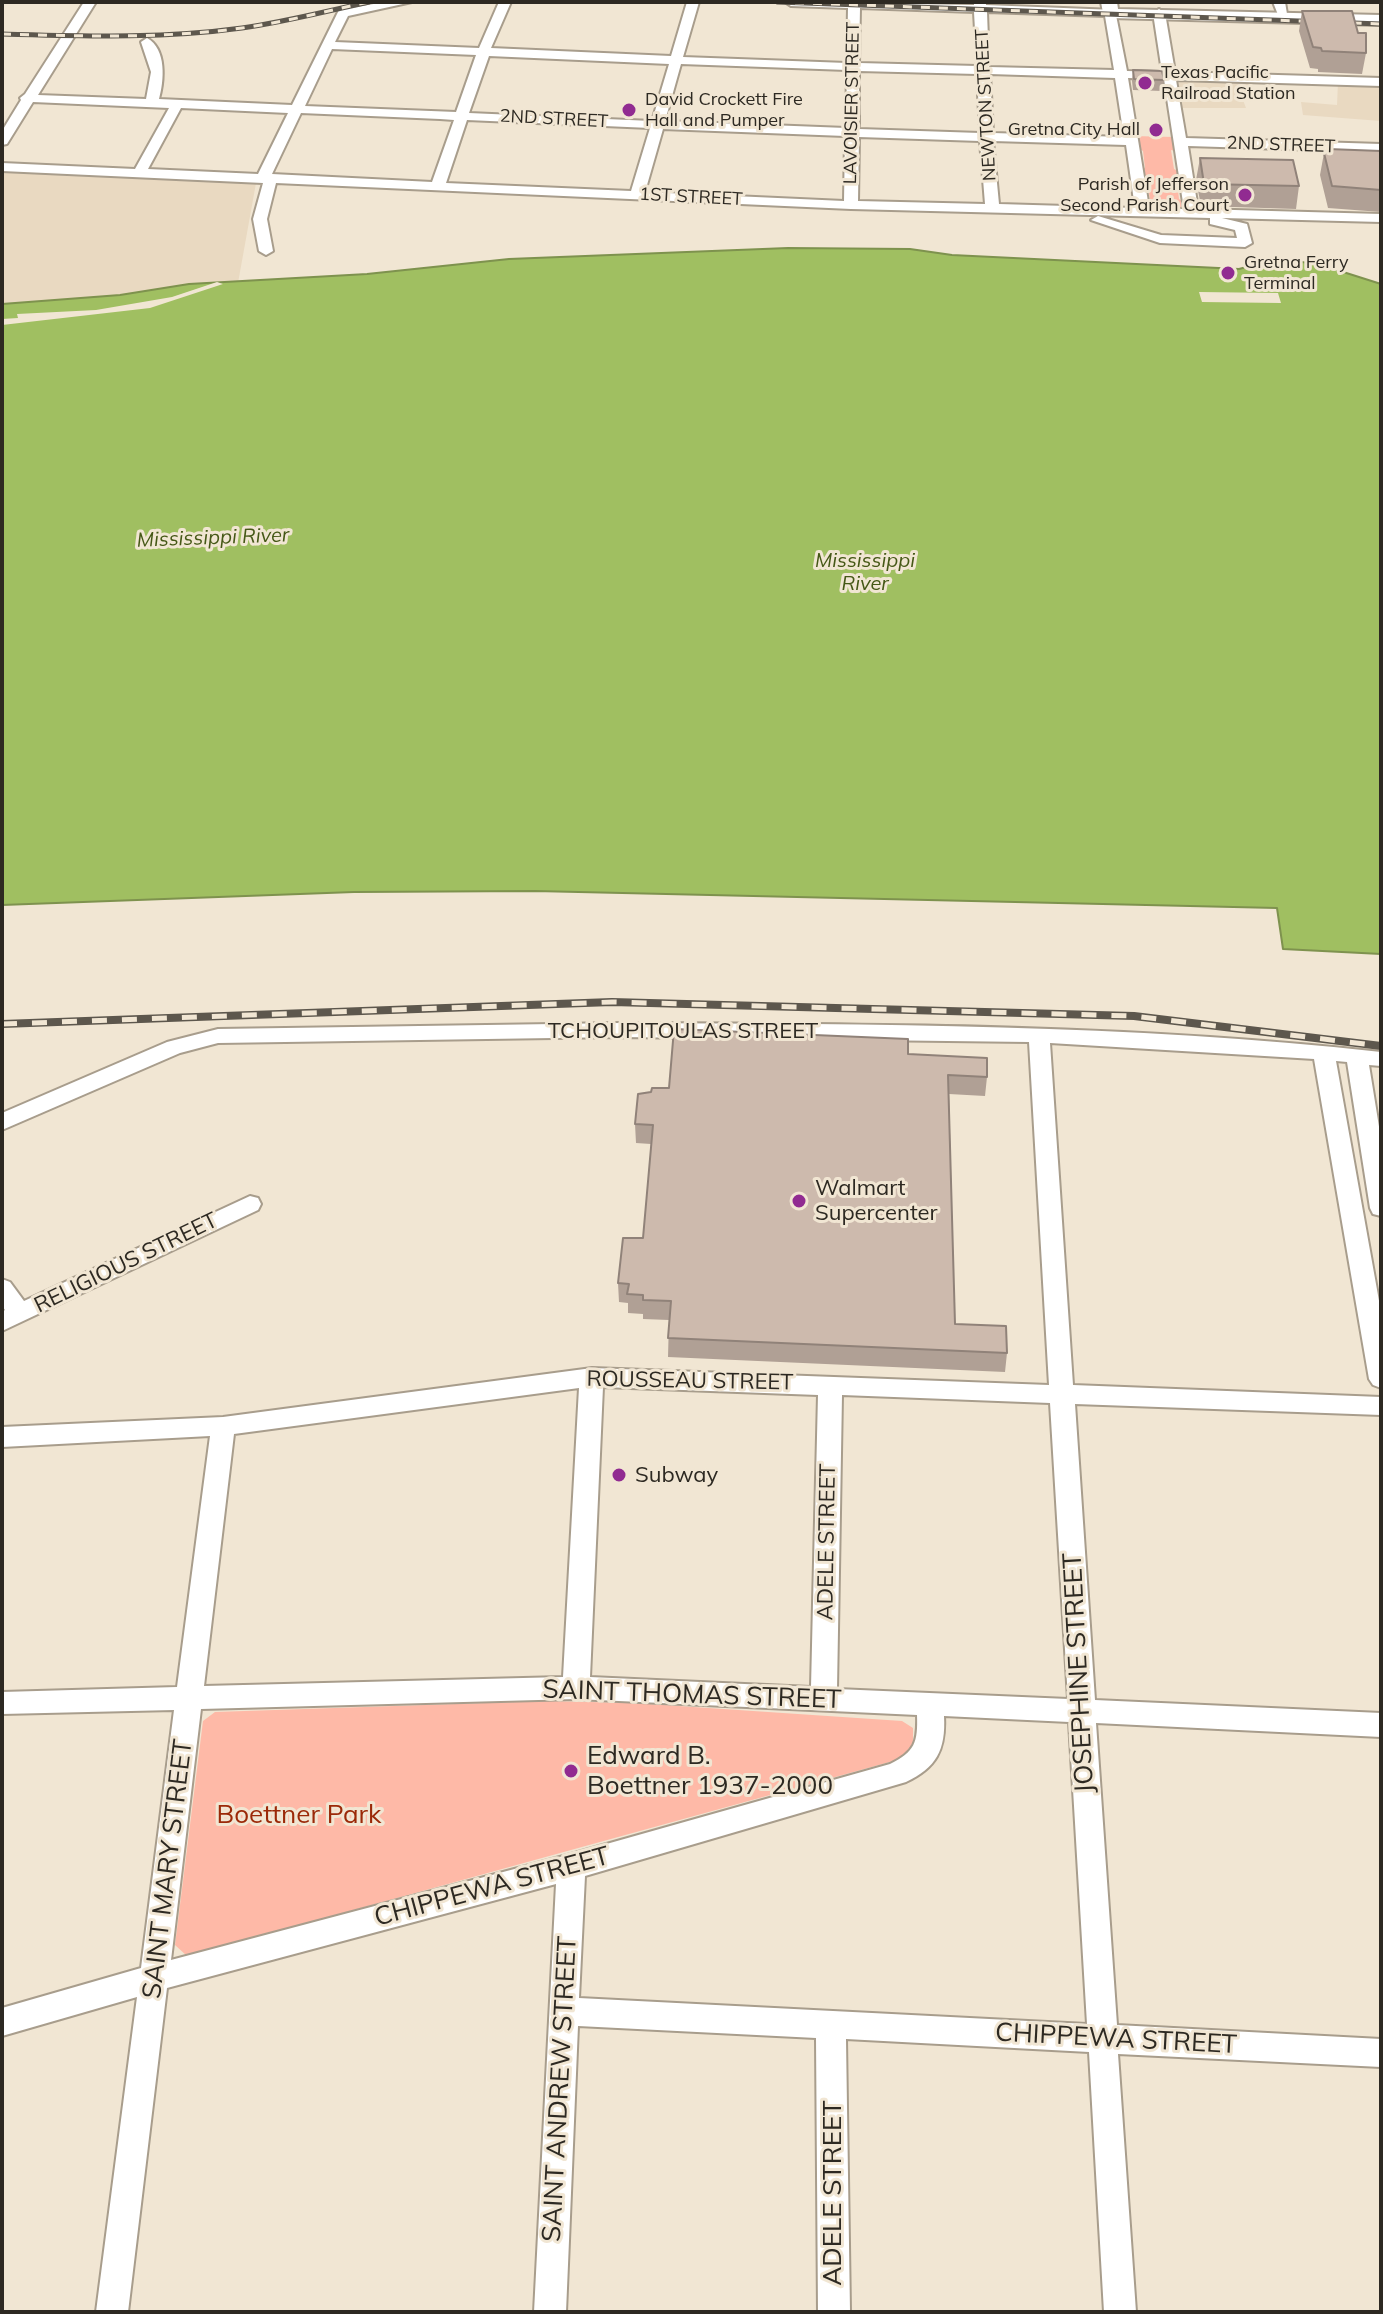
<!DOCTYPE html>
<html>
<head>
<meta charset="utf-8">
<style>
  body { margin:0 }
  #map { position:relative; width:1383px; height:2314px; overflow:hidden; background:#f1e6d3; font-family:Mulish,sans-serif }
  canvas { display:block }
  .frame { position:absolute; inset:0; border:4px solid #2d2922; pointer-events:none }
</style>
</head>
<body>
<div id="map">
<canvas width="1383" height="2314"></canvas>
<div class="frame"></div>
</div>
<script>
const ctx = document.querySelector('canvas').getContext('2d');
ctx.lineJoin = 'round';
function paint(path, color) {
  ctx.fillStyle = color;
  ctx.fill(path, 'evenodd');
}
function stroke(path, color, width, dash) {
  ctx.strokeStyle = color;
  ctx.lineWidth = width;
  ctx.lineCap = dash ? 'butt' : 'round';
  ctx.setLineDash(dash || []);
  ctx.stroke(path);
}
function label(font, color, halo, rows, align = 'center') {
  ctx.font = font + ' Mulish,sans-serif';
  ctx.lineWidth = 6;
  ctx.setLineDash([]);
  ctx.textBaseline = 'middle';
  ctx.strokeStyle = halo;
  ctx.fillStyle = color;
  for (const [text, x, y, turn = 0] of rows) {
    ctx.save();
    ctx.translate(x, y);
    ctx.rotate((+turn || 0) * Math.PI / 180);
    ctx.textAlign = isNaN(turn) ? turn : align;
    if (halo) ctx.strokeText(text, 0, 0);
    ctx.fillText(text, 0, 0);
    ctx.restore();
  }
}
paint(new Path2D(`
  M 1175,77 L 1248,79 L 1253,100 L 1243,100 L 1246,108 L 1182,108 Z
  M 1338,82 L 1381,86 L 1381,121 L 1303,115 L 1301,102 L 1337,105 Z
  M 2,172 L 256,183 L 238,283 L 189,284 L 120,295 L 2,304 Z`), '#e9d9c1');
paint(new Path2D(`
  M 1133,136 L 1174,137 L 1179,152 L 1171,150 L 1174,169 L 1182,173 L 1185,186 L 1177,183 L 1179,199 L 1188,205 L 1172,211 L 1146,205 L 1142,198 L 1150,200 L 1147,181 L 1139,177 L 1137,165 L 1145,168 L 1143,151 L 1135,146 Z
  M 544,1701 L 634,1703 L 902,1721 L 913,1728 L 913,1749 L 897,1760 L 187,1956 L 175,1945 L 203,1721 L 215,1712 Z`), '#feb9a7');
const water = new Path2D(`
  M 788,248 L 910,249 L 952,255 L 1239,269 L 1276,259 L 1318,264 L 1381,284 L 1381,954 L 1283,949 L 1277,908 L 535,891 L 354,892 L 2,905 L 2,304 L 120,295 L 189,284 L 367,274 L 509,259 Z`);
paint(water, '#a0bf61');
stroke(water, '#7e924e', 2);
paint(new Path2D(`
  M 217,282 L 223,284 L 150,308 L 2,325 L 2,319 L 18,318 L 17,314 L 96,310 L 172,297 Z
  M 1199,292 L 1278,293 L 1281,303 L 1202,302 Z`), '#f1e6d3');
const minor = new Path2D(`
  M 84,2 L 96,2 L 38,95 L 146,99 L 151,72 L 141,42 L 147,38 C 167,49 164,81 159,99 L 292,105 L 339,10 L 385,2 L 412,2 L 348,16 L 335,42 L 479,48 L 499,2 L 511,2 L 491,48 L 671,56 L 687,2 L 699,2 L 683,57 L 847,63 L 848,8 L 791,6 L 785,2 L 974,5 L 974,2 L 986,2 L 986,5 L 1115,10 L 1127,71 L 1162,72 L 1153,13 L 1159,9 L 1165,13 L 1175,72 L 1381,78 L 1381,86 L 1176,80 L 1186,138 L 1381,144 L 1381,152 L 1188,146 L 1198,209 L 1381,214 L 1381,222 L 1222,218 L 1247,224 L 1252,243 L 1245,247 L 1160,243 L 1091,220 L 1098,216 L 1161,235 L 1237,238 L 1235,230 L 1210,224 L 1210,218 L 851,209 L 276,183 L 267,219 L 273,251 L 266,255 L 259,251 L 253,219 L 263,183 L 2,171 L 2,163 L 135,169 L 169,108 L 33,102 L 7,144 L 2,145 L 2,131 L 21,100 L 20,98 L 25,94 ZM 860,8 L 974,12 L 977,66 L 859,63 ZM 987,12 L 1105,16 L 1114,70 L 989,67 ZM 332,49 L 476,55 L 456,112 L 305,106 ZM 489,56 L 669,64 L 652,121 L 469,113 ZM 681,64 L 847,70 L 846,128 L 665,121 ZM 859,71 L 977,74 L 980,133 L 859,129 ZM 990,74 L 1115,78 L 1124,137 L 993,133 ZM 1128,78 L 1164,79 L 1184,209 L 1149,208 ZM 181,108 L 288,113 L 258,174 L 148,169 ZM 301,113 L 440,119 L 454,120 L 432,182 L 272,174 ZM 467,120 L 650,128 L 631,191 L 446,183 ZM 663,129 L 845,136 L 844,201 L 645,192 ZM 859,137 L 980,141 L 985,204 L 858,201 ZM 993,141 L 1126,145 L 1135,208 L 999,204 Z
  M 1273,2 L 1285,2 L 1288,20 L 1280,20 Z
  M 621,1023 C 875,1024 1129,1024 1381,1052 L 1381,1066 L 1369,1065 L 1381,1139 L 1381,1216 L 1373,1214 L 1370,1208 L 1347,1062 L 1336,1061 L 1381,1312 L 1381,1388 L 1373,1385 L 1369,1379 L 1314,1059 L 1050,1043 L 1073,1385 L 1381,1397 L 1381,1415 L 1075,1404 L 1095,1700 L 1381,1713 L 1381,1737 L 1096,1723 L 1117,2025 L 1381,2039 L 1381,2067 L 1118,2054 L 1136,2312 L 1104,2312 L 1089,2052 L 846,2039 L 850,2312 L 818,2312 L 816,2038 L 578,2026 L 566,2312 L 534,2312 L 556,1884 L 167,1988 L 128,2312 L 96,2312 L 137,1997 L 2,2036 L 2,2008 L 141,1968 L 174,1710 L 2,1714 L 2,1692 L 177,1687 L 210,1436 L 2,1447 L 2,1427 L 223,1417 L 592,1368 L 1049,1385 L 1029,1042 L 621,1037 L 218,1043 L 180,1053 L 2,1130 L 2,1113 L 167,1042 L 218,1029 ZM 603,1387 L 818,1395 L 811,1687 L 590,1677 ZM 579,1388 L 563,1677 L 204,1686 L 234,1434 ZM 842,1395 L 1050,1403 L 1068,1699 L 837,1689 ZM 576,1699 L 917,1715 C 918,1742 915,1752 890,1764 L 571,1854 L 171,1960 L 201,1709 ZM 944,1716 L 1069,1722 L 1087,2024 L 579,1998 L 585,1876 L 906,1782 C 936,1768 946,1750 944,1716 Z
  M 250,1196 L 258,1198 L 261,1204 L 258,1210 L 2,1331 L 2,1312 L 5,1310 L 2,1306 L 2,1279 L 10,1282 L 24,1301 Z`);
const major = new Path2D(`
  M 1101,2 L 1117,2 L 1118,9 L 1381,15 L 1381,25 L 1111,18 L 1103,13 Z`);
stroke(minor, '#a89d8c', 4);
stroke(major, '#a89d8c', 4);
paint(minor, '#fff');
paint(major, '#fff');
const railFar1 = new Path2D(`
  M 777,2 L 1381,24
  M 2,34 C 82,36 162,39 242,28 C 285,22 327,11 369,2`);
const rail = new Path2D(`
  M 2,1024 L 612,1002 L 1134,1016 L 1381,1046`);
stroke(railFar1, '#5d574d', 5);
stroke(rail, '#5d574d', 8);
stroke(railFar1, '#f1e6d3', 3, [9]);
stroke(rail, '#f1e6d3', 5, [15]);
paint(new Path2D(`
  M 1302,11 L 1358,33 L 1366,53 L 1362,74 L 1318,72 L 1318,69 L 1310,68 L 1299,31 Z
  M 1133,70 L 1164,80 L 1162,91 L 1133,90 L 1132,81 Z
  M 1328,149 L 1381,151 L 1381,212 L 1328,208 L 1320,175 L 1324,153 L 1327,153 Z
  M 1200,158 L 1299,186 L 1296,209 L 1201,206 L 1196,180 Z
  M 908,1054 L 987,1077 L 985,1096 L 949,1094 L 955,1324 L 1007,1353 L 1005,1372 L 668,1357 L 669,1320 L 643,1319 L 643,1314 L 628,1313 L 628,1303 L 619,1302 L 618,1283 L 643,1238 L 651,1144 L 636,1143 L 635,1124 L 669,1088 Z`), '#b0a095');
const building = new Path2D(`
  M 1302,11 L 1352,11 L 1358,33 L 1366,33 L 1366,53 L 1322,51 L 1321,48 L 1313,47 Z
  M 1133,70 L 1162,71 L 1164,80 L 1134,79 Z
  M 1328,149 L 1381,151 L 1381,190 L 1332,186 L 1324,153 L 1329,153 Z
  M 1200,158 L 1293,160 L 1299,186 L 1204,184 Z
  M 674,1029 L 908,1039 L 908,1054 L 987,1058 L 987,1077 L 948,1075 L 955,1324 L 1006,1326 L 1007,1353 L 668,1338 L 671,1301 L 643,1300 L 643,1295 L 627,1294 L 629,1284 L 618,1283 L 623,1238 L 643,1238 L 653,1125 L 635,1124 L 638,1094 L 651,1092 L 652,1088 L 669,1088 Z`);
paint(building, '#cdbaad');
stroke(building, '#908279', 2);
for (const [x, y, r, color] of [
  [1145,83,8,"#912b91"],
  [629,110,8,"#912b91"],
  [1156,130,8,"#912b91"],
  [1245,195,8,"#912b91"],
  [1228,273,8,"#912b91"],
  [799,1201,8,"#912b91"],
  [619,1475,8,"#912b91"],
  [571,1771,8,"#912b91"]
]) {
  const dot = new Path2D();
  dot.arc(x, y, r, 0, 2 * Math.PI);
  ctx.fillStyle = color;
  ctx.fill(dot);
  stroke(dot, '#f1e6d3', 3);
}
label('18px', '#2d2922', '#f1e6d3', [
  ["Texas Pacific",1161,73],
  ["Railroad Station",1161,94],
  ["David Crockett Fire",645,100],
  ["Hall and Pumper",645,121],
  ["Gretna City Hall",1140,130,"right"],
  ["Parish of Jefferson",1229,185,"right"],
  ["Second Parish Court",1229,206,"right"],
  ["Gretna Ferry",1244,263],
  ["Terminal",1244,284]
], 'left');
label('18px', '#2d2922', '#f1e6d3', [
  ["LAVOISIER STREET",852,103,-89],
  ["NEWTON STREET",986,105,-93],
  ["2ND STREET",554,119,3],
  ["2ND STREET",1281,145,2],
  ["1ST STREET",691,197,3]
]);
label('italic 20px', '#455816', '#f1e6d3', [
  ["Mississippi River",213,538,-2],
  ["Mississippi",865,561],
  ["River",865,584]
]);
label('22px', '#2d2922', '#f1e6d3', [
  ["TCHOUPITOULAS STREET",683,1031],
  ["RELIGIOUS STREET",126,1263,-26],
  ["ROUSSEAU STREET",690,1381,1],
  ["ADELE STREET",827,1542,-89]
]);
label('22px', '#2d2922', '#f1e6d3', [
  ["Walmart",815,1188],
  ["Supercenter",815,1213],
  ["Subway",635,1475]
], 'left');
label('26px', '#2d2922', '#f1e6d3', [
  ["JOSEPHINE STREET",1079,1673,-93],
  ["SAINT THOMAS STREET",692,1695,2],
  ["SAINT MARY STREET",168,1869,-83],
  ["CHIPPEWA STREET",492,1887,-15],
  ["CHIPPEWA STREET",1116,2039,3],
  ["SAINT ANDREW STREET",560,2089,-87],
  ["ADELE STREET",833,2193,-90]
]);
label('26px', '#2d2922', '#f1e6d3', [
  ["Edward B.",587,1756],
  ["Boettner 1937-2000",587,1786]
], 'left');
label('26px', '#9b2908', '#f1e6d3', [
  ["Boettner Park",299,1815]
]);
</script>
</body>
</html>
